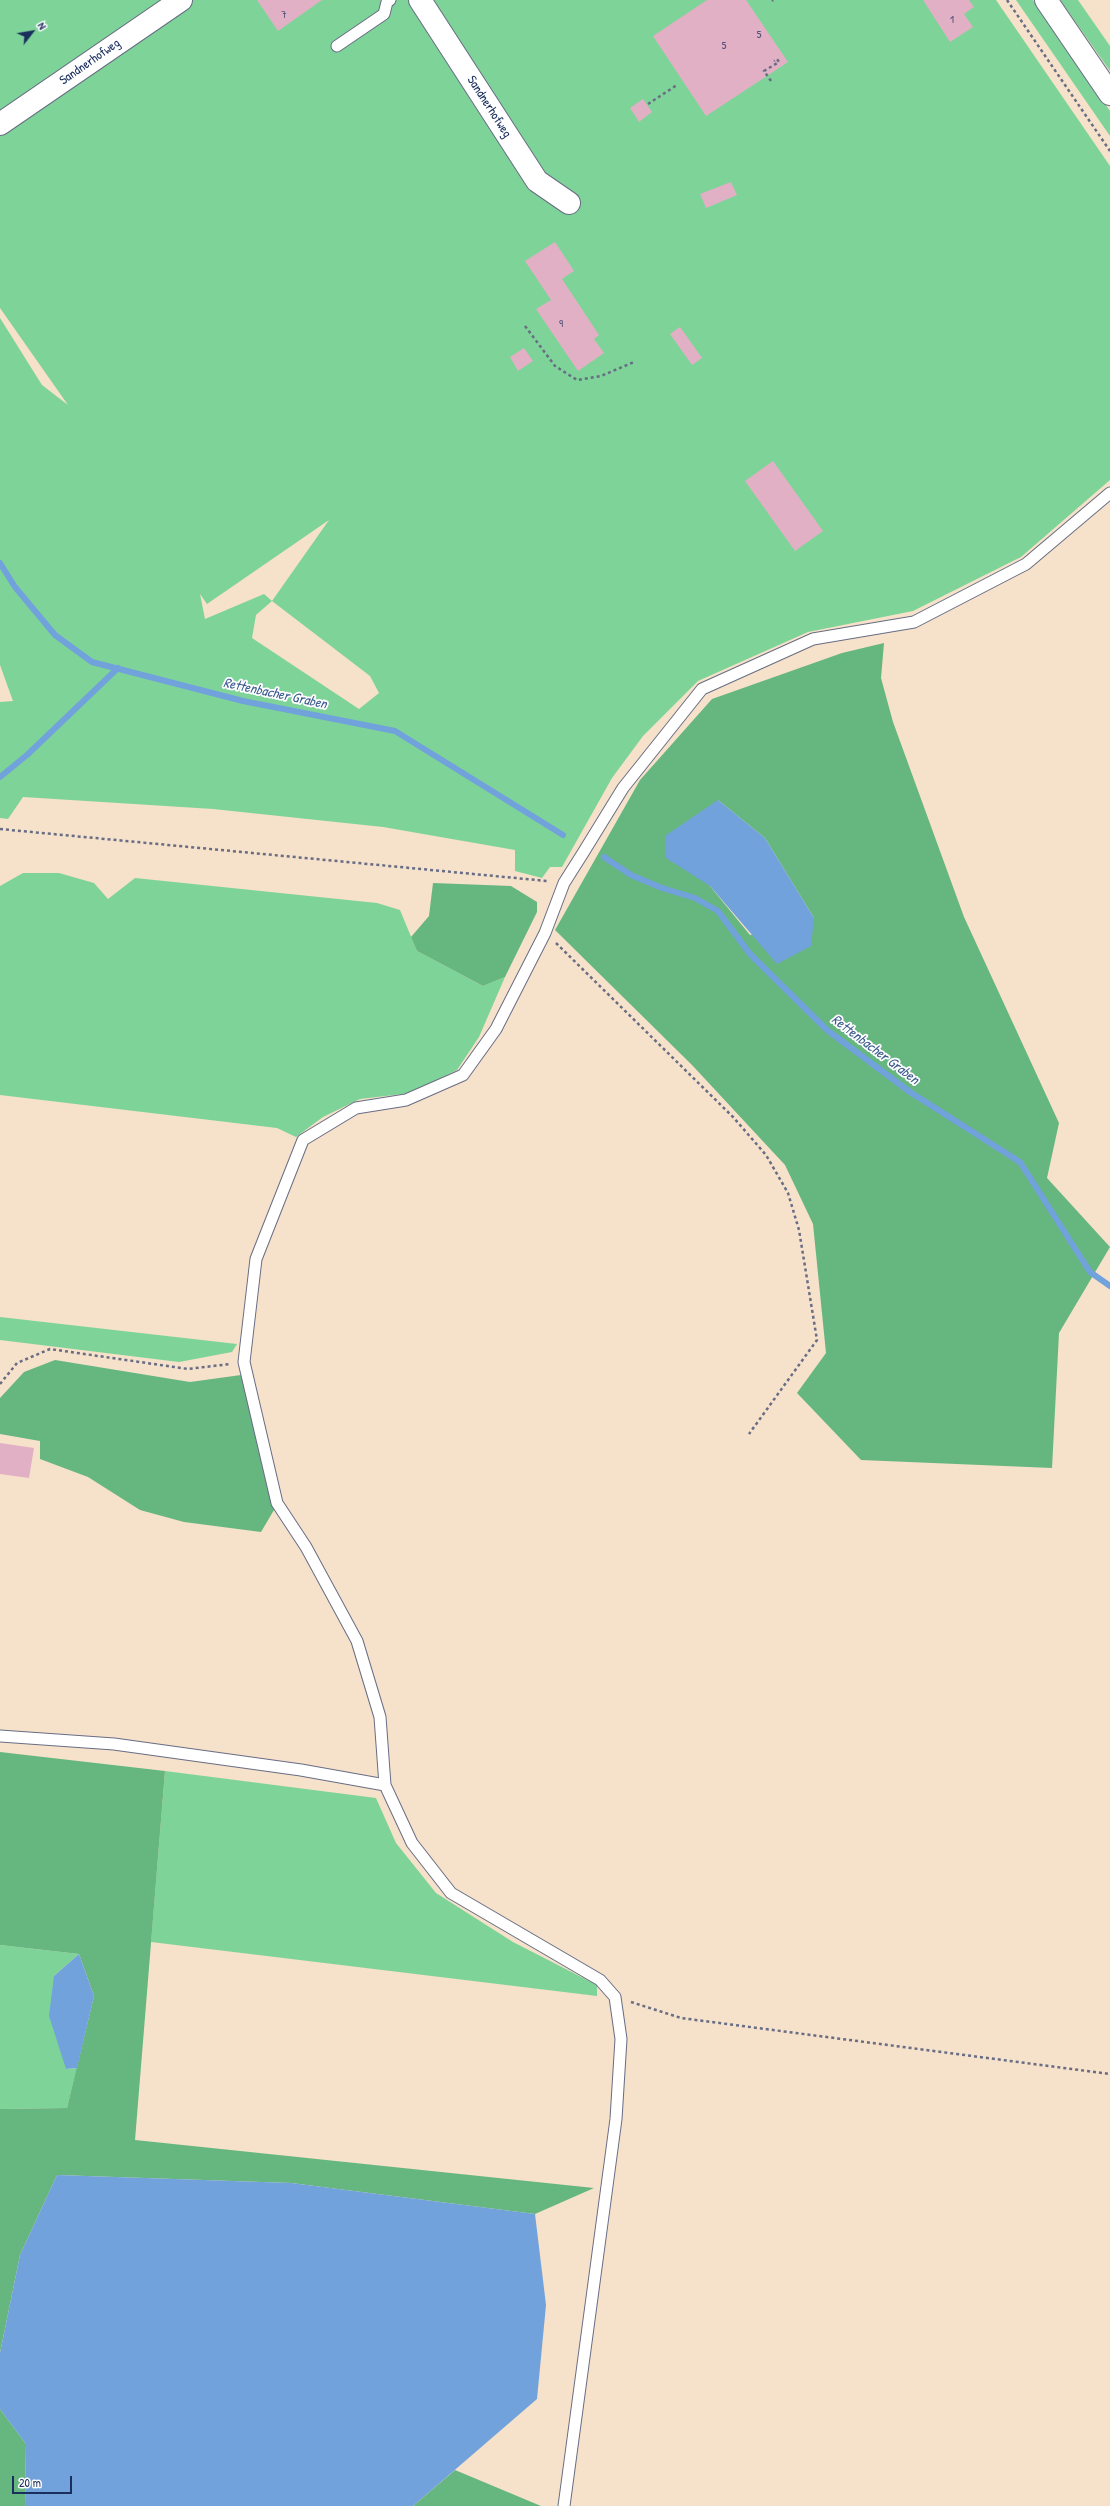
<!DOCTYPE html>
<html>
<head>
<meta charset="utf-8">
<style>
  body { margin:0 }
  #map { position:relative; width:1110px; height:2506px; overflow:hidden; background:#f6e1ca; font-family:"Patrick Hand",sans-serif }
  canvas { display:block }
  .north { position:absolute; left:12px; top:12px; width:40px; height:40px; -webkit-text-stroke:3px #fff; paint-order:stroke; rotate:59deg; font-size:11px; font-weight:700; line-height:16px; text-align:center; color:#1b2f5e }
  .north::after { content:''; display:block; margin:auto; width:14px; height:18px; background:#1b2f5e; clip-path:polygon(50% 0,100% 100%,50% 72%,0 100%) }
  .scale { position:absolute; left:12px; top:2476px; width:60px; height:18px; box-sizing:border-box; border:2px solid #1b2f5e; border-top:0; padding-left:5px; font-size:12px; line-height:14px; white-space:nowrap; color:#1b2f5e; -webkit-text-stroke:3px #fff; paint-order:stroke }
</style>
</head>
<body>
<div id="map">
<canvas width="1110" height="2506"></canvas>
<div class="north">N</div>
<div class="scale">20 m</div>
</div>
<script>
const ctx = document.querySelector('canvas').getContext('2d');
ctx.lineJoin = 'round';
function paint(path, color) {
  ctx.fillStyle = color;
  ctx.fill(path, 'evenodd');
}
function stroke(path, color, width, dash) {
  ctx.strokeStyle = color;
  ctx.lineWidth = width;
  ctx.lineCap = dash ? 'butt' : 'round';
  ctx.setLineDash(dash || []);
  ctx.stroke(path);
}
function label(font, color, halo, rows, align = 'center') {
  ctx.font = font + ' "Patrick Hand",sans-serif';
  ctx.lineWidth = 3.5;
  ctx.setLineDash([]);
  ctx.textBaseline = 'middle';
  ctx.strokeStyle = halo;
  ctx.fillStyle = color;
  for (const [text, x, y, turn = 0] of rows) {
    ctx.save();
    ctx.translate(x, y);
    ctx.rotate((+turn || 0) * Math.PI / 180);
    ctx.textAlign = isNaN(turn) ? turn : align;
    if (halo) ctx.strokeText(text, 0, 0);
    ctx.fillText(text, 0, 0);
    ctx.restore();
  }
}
paint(new Path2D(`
  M 0,0 L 996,0 L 1110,166 L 1110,480 L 1021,557 L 913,611 L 808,632 L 698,681 L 643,736 L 612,778 L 562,867 L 550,867 L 542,878 L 515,871 L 515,850 L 383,827 L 213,809 L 23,797 L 8,819 L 0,818 L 0,702 L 13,701 L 0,665 L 0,318 L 42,385 L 68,405 L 0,308 ZM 329,520 L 272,601 L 264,594 L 205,619 L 200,594 L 207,604 ZM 272,601 L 370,676 L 379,693 L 359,709 L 252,638 L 256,615 Z
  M 1016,0 L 1033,0 L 1110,111 L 1110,136 Z
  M 1060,0 L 1078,0 L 1110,46 L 1110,71 Z
  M 23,873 L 59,873 L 94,883 L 108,899 L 135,878 L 377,903 L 400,910 L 417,951 L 483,986 L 505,977 L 479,1037 L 457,1070 L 411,1093 L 360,1099 L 323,1117 L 296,1137 L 277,1128 L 0,1095 L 0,886 Z
  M 0,1317 L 237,1344 L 232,1352 L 179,1362 L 0,1340 Z
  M 165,1771 L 376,1798 L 396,1843 L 436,1893 L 513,1942 L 597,1985 L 597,1996 L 151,1942 Z
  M 0,1945 L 79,1954 L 54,1976 L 66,2069 L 77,2068 L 67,2108 L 0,2109 Z`), '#7ed498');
paint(new Path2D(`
  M 884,643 L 881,678 L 893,722 L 964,917 L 1059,1123 L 1047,1178 L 1110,1247 L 1059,1333 L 1052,1468 L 861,1460 L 797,1393 L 826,1353 L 813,1224 L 785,1165 L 692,1065 L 555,930 L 640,780 L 712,699 L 842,653 ZM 718,800 L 765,838 L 814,918 L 750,935 L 710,886 Z
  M 433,883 L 511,886 L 537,902 L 537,912 L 505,977 L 483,986 L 417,951 L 411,937 L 429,916 Z
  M 55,1360 L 190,1382 L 241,1375 L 274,1510 L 261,1532 L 184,1522 L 140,1510 L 88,1477 L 40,1459 L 40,1441 L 0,1434 L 0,1398 L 24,1372 Z
  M 0,1752 L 165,1771 L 135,2140 L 594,2188 L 535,2214 L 291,2183 L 57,2175 L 20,2255 L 0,2353 L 0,2109 L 67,2108 L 94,1996 L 79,1954 L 0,1945 Z
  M 0,2409 L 26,2444 L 25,2506 L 0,2506 Z
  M 455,2470 L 541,2506 L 413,2506 Z`), '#66b680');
paint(new Path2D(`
  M 718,800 L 765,838 L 814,918 L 811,946 L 777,964 L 710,886 L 666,858 L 665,836 Z
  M 79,1954 L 94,1996 L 77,2068 L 66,2069 L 49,2016 L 54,1976 Z
  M 57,2175 L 291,2183 L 535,2214 L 546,2305 L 537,2399 L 413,2506 L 25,2506 L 26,2444 L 0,2409 L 0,2353 L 20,2255 Z`), '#71a2db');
stroke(new Path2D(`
  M 0,563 L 15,587 L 55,635 L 92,662 L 243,701 L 395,731 L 563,835
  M 0,777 L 27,755 L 118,668
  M 604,857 L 631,875 L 662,888 L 695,898 L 718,911 L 750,954 L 827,1030 L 910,1092 L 1020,1162 L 1090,1272 L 1110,1286`), '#71a2db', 6);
paint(new Path2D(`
  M 257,0 L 322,0 L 278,31 Z
  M 707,0 L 746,0 L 788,62 L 706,116 L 653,36 Z
  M 923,0 L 969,0 L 974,7 L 964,14 L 973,27 L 950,42 Z
  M 643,99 L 652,112 L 639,122 L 630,108 Z
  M 731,182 L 737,195 L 706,208 L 700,194 Z
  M 555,242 L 574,271 L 562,279 L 599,335 L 594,339 L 604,353 L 578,371 L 536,309 L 551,300 L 525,261 Z
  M 680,327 L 702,358 L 692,365 L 670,334 Z
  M 524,348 L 533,361 L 518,371 L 510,357 Z
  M 773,461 L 823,531 L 795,551 L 745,481 Z
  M 0,1443 L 34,1448 L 29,1478 L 0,1474 Z`), '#e2b0c5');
const lane = new Path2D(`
  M 337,46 L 384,14 L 387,2 L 390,0
  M 0,1736 L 114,1744 L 301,1770 L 385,1785
  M 564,2506 L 616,2119 L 621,2039 L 615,1997 L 600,1980 L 451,1893 L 412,1843 L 385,1785 L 380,1717 L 357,1641 L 306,1547 L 277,1503 L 244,1362 L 256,1259 L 303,1140 L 356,1108 L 406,1100 L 463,1075 L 496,1029 L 545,933 L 564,883 L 583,853 L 623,788 L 702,689 L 813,639 L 914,622 L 1026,564 L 1110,493`);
const street = new Path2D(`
  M 420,0 L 537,181 L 569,203
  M 0,124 L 181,0`);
const secondary = new Path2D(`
  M 1046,0 L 1110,94`);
stroke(lane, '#686d84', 13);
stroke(street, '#686d84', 24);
stroke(secondary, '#686d84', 24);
stroke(new Path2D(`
  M 1007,0 L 1110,151
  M 772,1 L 773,0
  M 771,81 L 764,71 L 779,62 L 777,59 L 774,61
  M 648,104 L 677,85
  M 525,326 L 555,366 L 577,380 L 601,376 L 634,362
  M 0,829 L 547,881
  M 556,943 L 733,1117 L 766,1155 L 788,1193 L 799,1230 L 817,1340 L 749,1434
  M 0,1384 L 17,1363 L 50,1349 L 188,1369 L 230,1364
  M 631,2002 L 681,2018 L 1110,2074`), '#686d84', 2.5, [3, 3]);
stroke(lane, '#fff', 11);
stroke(street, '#fff', 22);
stroke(secondary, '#fff', 22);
label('11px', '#4d4f78', null, [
  ["7",284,15],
  ["1",952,20],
  ["5",759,35],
  ["5",724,46],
  ["9",561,324]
]);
label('13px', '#1b2f5e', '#fff', [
  ["Sandnerhofweg",90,62,-35],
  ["Sandnerhofweg",489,107,57]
]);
label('italic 14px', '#3d5d90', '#fff', [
  ["Rettenbacher Graben",275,694,12],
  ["Rettenbacher Graben",875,1050,37]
]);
</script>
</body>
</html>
